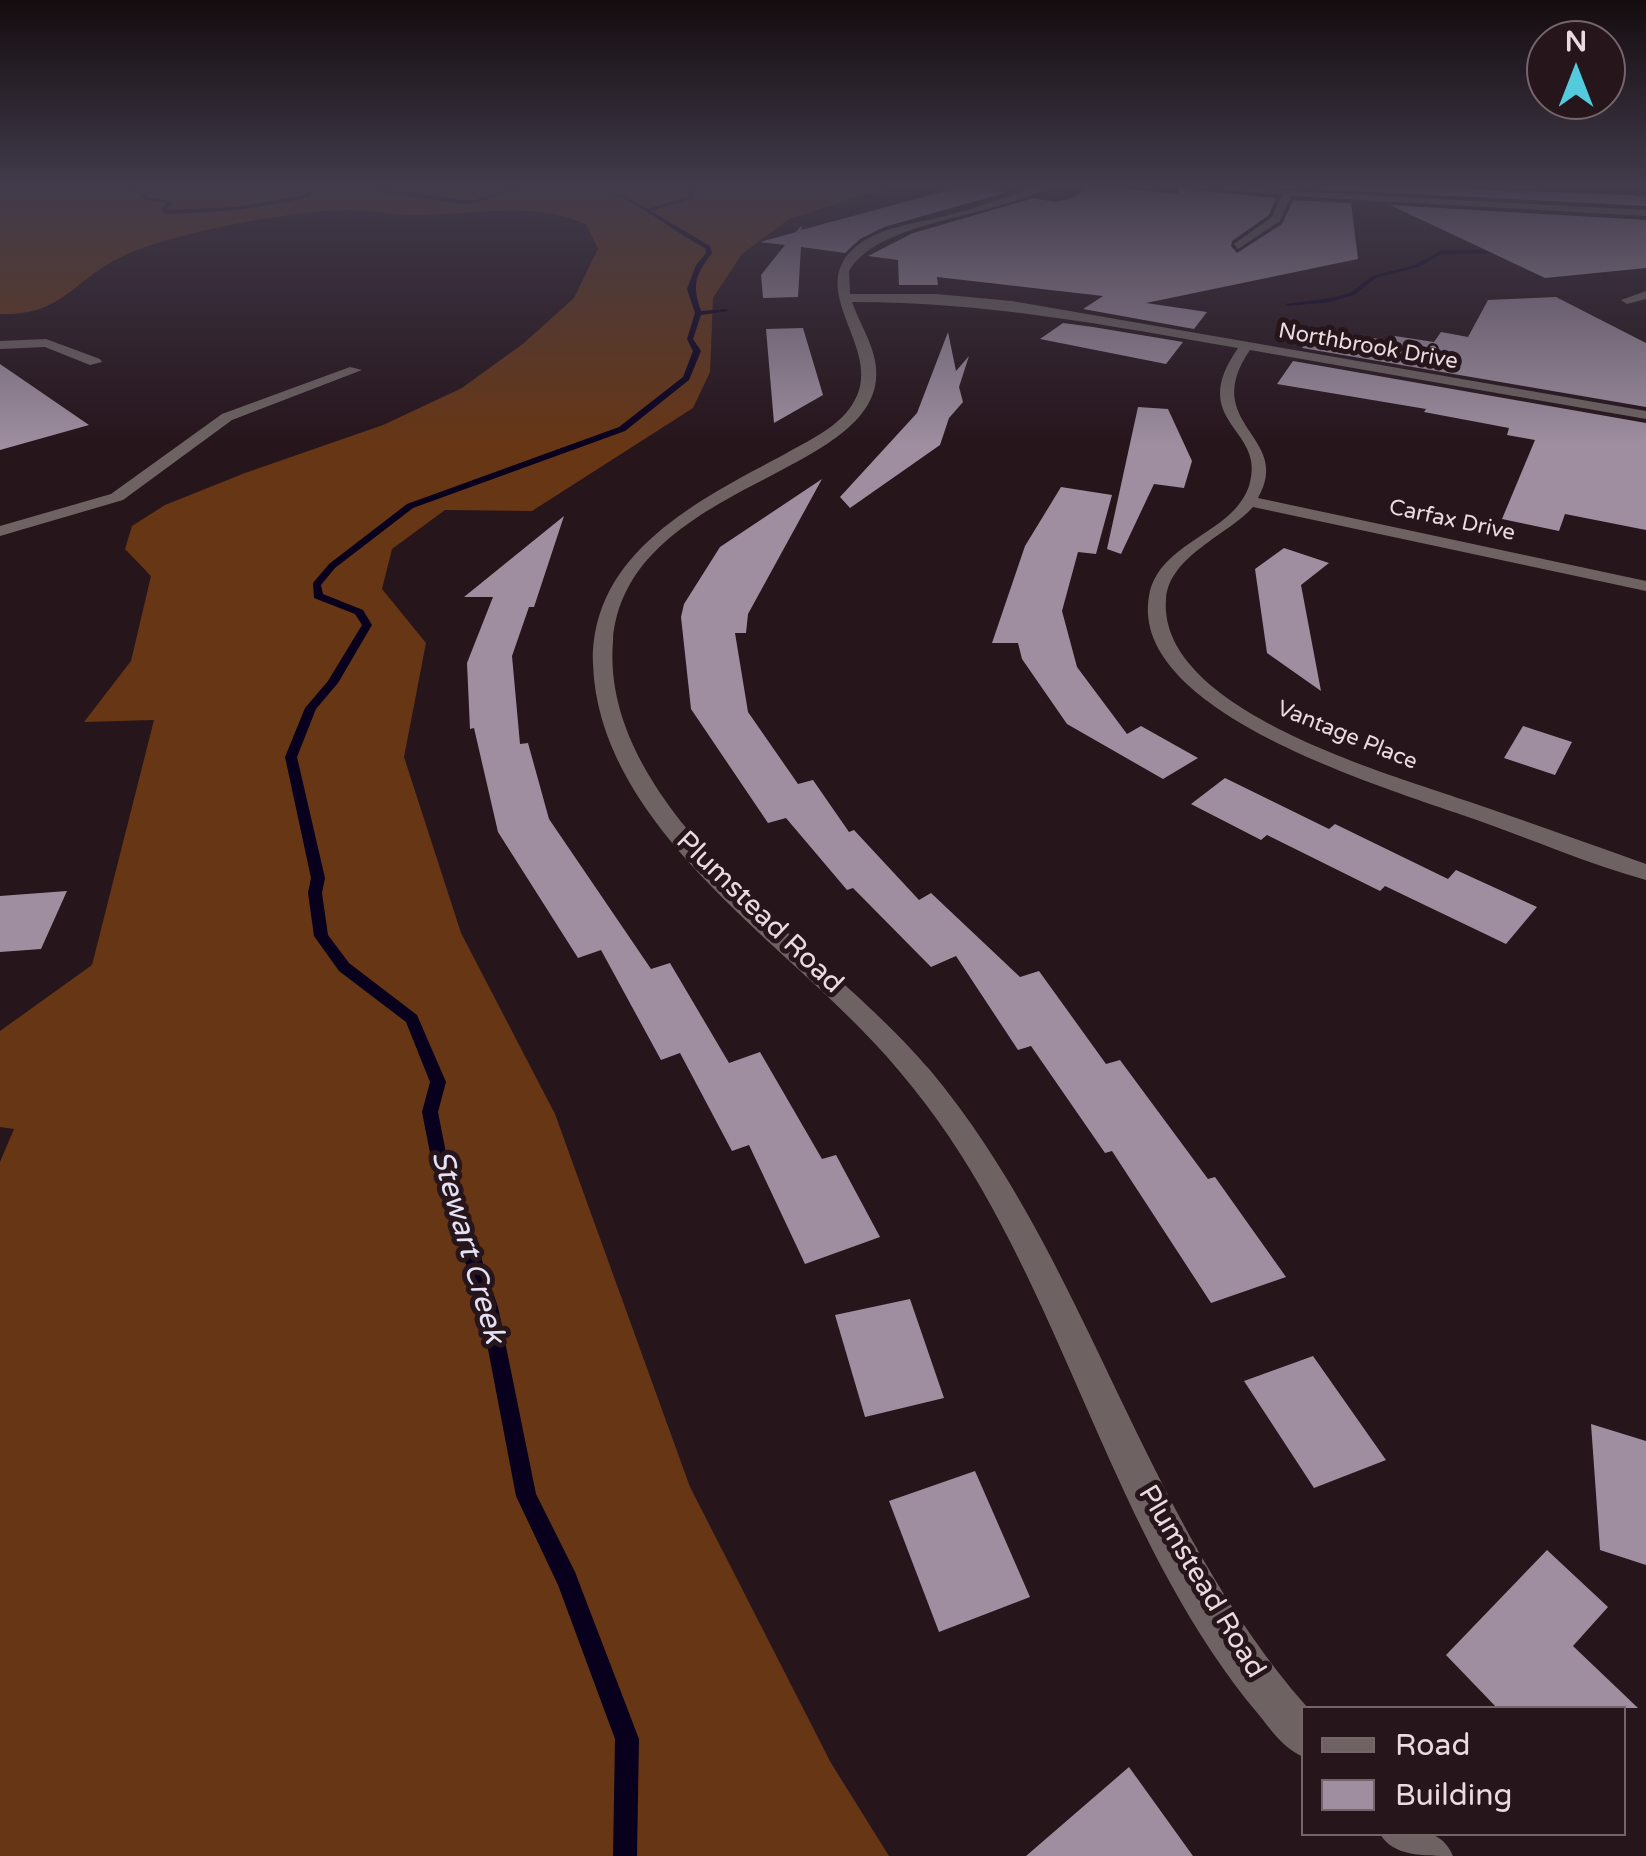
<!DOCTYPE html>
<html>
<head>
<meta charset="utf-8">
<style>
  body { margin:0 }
  #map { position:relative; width:1646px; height:1856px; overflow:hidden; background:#27151c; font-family:"Varela Round",sans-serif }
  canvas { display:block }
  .legend { position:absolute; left:1301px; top:1706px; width:325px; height:130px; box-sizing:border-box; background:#27151c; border:2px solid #75646a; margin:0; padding:12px 18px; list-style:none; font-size:30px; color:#e9dbe0 }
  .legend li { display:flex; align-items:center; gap:20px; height:50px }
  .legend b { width:50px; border:2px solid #75646a }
  .north { position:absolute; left:1526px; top:20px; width:100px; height:100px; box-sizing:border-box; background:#27151c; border:2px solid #75646a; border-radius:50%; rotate:0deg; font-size:28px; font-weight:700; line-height:40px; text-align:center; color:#e9dbe0 }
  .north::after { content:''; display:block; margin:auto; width:35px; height:45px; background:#54cadd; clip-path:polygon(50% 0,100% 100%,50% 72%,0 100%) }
</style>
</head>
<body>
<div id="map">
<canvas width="1646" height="1856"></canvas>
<ul class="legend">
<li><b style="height:12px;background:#6e6362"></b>Road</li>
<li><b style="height:28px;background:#9e8e9f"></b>Building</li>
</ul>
<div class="north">N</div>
</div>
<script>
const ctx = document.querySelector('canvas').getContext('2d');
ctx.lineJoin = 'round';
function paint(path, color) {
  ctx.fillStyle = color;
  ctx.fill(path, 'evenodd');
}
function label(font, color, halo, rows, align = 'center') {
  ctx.font = font + ' "Varela Round",sans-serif';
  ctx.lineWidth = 10;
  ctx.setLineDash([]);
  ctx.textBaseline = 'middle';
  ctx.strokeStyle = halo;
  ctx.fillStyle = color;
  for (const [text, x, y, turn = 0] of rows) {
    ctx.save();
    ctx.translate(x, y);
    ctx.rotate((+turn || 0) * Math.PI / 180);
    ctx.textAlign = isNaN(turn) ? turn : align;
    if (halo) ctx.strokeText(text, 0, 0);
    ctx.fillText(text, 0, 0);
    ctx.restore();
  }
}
paint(new Path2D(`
  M 0,186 L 628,186 L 672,190 L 696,186 L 891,186 L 789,219 L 742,254 L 713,298 L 710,372 L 693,408 L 532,511 L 445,510 L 392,549 L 382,589 L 426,643 L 404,757 L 461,933 L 555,1114 L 690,1487 L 831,1763 L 889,1856 L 0,1856 L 0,1162 L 14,1129 L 0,1127 L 0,1031 L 92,965 L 154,720 L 84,722 L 131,661 L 151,576 L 125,549 L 132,526 L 165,505 L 245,473 L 383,425 L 462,388 L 524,343 L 574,298 L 598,249 L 586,224 C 532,201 478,214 421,215 C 395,216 370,209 345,210 C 289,211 170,233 121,257 C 72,281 62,316 0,314 Z`), '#673615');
paint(new Path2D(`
  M 46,186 L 125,186 L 140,190 L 148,198 L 173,201 L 167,210 L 237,207 L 305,195 L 312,186 L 325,186 L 316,188 L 309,197 C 261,209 214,213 165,214 L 161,208 L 167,203 L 144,200 L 136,192 L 125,190 Z
  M 370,186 L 461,200 L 475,200 L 517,187 L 593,186 L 623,195 L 648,209 L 689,196 L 690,186 L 695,186 L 694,198 L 651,211 L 710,246 L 712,253 C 695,275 692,285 701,311 L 726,309 L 729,311 L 701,315 L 693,339 L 701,351 L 689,380 L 625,431 L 413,508 L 335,568 L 321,585 L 323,594 L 363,610 L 372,625 L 338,683 L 316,709 L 297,757 L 325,878 L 322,893 L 328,935 L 349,963 L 417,1015 L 446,1082 L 438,1112 L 447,1158 L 498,1307 L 536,1494 L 575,1572 L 639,1739 L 637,1856 L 613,1856 L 615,1739 L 558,1585 L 516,1496 L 480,1307 L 431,1158 L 422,1112 L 430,1082 L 406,1022 L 339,971 L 314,936 L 308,893 L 311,878 L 285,757 L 305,708 L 328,681 L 362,625 L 355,614 L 314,598 L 313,583 L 329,564 L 407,504 L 619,427 L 683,377 L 693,351 L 687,339 L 695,313 L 687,289 L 696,265 L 706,253 L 705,248 C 669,230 627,190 586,187 C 566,186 543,189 523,190 C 501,192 483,204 461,204 L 372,191 Z
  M 1505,250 L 1507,253 L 1442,254 L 1419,267 L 1376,278 L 1354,295 L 1331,302 L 1288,306 L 1285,304 L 1331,298 L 1350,293 L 1372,276 L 1415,265 L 1441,250 Z`), '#09001e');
paint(new Path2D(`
  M 964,186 L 1008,192 L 884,227 L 860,239 L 845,253 L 801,247 L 798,297 L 763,298 L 761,275 L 785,245 L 760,242 L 796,232 L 802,225 L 801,230 Z
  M 1095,186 L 1178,194 L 1178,186 L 1191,186 L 1195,190 L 1276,198 L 1269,215 L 1232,241 L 1231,246 L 1237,253 L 1282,224 L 1293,200 L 1351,203 L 1358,259 L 1146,303 L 1207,312 L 1194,329 L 1083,309 L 1103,296 L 937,277 L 938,285 L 899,285 L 898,260 L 868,256 L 913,233 L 1034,198 L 1054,202 L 1069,199 Z
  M 1258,186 L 1382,186 L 1631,195 L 1646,197 L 1646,206 L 1359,191 L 1348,186 L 1349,190 Z
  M 1390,205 L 1646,220 L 1646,268 L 1545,278 Z
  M 1556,297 L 1646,343 L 1646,407 L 1302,348 L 1316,329 L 1392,341 L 1395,336 L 1434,342 L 1441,332 L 1468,337 L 1488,300 Z
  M 1063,323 L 1093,327 L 1183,342 L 1166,364 L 1040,339 Z
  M 803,328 L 823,395 L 774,423 L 766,329 Z
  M 948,332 L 956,371 L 969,356 L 959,387 L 963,402 L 949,418 L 940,445 L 850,508 L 840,497 L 917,413 Z
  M 1293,361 L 1646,423 L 1646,530 L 1565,514 L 1559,531 L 1502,519 L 1535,440 L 1507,435 L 1509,428 L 1424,412 L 1426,409 L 1277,384 Z
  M 0,364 L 89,425 L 0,450 Z
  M 1138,407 L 1168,409 L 1192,461 L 1184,488 L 1154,484 L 1121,554 L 1107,549 Z
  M 822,479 L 748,614 L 746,633 L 735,633 L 748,712 L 798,784 L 813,780 L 849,832 L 854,830 L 919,900 L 931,893 L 1020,977 L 1039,971 L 1106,1064 L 1120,1060 L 1208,1179 L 1215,1177 L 1286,1277 L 1211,1303 L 1112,1151 L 1105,1153 L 1031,1046 L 1018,1050 L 956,956 L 931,967 L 853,888 L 847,890 L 786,818 L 768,823 L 691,709 L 681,617 L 684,604 L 720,547 Z
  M 1061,487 L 1112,495 L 1096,554 L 1078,552 L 1062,611 L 1077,667 L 1127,734 L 1141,726 L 1198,758 L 1163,779 L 1067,724 L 1022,659 L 1018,643 L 992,643 L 1025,546 Z
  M 564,516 L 534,607 L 529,607 L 512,656 L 520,744 L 528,743 L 549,819 L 651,969 L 670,963 L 729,1063 L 760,1052 L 822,1159 L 836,1155 L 880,1237 L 805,1264 L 749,1145 L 732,1151 L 680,1053 L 661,1060 L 601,950 L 578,958 L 498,832 L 474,728 L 470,729 L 467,663 L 493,597 L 464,597 Z
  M 1284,548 L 1329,563 L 1301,585 L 1321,691 L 1267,653 L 1255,569 Z
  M 1523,726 L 1572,742 L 1555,775 L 1504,758 Z
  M 1225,778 L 1329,829 L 1335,824 L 1448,879 L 1456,870 L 1537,907 L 1506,944 L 1385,886 L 1380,891 L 1267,835 L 1261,840 L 1191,804 Z
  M 67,891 L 41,949 L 0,952 L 0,896 Z
  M 910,1299 L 944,1398 L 865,1417 L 835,1315 Z
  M 1313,1356 L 1386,1460 L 1314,1488 L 1244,1381 Z
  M 1591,1424 L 1646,1441 L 1646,1565 L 1600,1550 Z
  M 975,1471 L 1030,1597 L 939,1632 L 889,1501 Z
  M 1547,1550 L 1608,1607 L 1573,1646 L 1638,1708 L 1497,1708 L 1446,1655 Z
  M 1129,1767 L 1193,1856 L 1026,1856 Z`), '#9e8e9f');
paint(new Path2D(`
  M 1038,186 L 1051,186 C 996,218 880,219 849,271 L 850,294 L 936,294 L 1012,301 L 1646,411 L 1646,419 L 1250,350 C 1198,425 1294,436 1258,498 L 1646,581 L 1646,591 L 1253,507 C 1228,535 1169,556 1166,599 C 1157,711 1391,774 1473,803 C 1531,823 1588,843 1646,864 L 1646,880 C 1588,864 1531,839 1474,819 C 1391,789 1128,714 1149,596 C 1159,541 1232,535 1249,486 C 1268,427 1185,424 1238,348 C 1105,325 988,302 852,302 C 861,328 882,356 875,386 C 856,478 625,490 613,641 C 599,814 831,951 930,1070 C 1090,1262 1140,1517 1308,1708 L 1304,1708 L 1304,1757 C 1284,1749 1272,1731 1259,1715 C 1122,1551 1074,1333 961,1155 C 932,1109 896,1064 857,1025 C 761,927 598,815 593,664 C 590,552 701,499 785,454 C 808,441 837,428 852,405 C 888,353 806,295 852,250 C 877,226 917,224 949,215 C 979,207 1009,196 1038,186 Z
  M 1195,186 L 1646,210 L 1646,216 L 1291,196 L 1280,221 L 1238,249 L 1234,244 L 1272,217 L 1282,195 Z
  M 1646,291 L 1646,299 L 1627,304 L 1621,300 Z
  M 46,339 L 100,359 L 102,362 L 90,365 L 45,347 L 0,349 L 0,341 Z
  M 350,367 L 362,370 L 232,420 L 123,500 L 0,536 L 0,526 L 111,494 L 222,414 Z
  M 1380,1834 C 1410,1832 1440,1824 1453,1856 C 1422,1856 1393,1856 1380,1834 Z`), '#6e6362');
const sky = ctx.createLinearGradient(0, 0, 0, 445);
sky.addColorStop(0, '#150c0f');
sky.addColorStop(0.42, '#413b4b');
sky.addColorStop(1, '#413b4b00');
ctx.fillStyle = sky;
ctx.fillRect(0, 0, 1646, 445);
label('22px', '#e9dbe0', '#27151c', [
  ["Northbrook Drive",1368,347,10],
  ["Carfax Drive",1452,521,12],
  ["Vantage Place",1347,736,22]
]);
label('28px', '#e9dbe0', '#27151c', [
  ["Plumstead Road",759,913,44],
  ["Plumstead Road",1201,1582,59]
]);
label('italic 30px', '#e5e1f4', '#27151c', [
  ["Stewart Creek",467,1247,74]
]);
</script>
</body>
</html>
